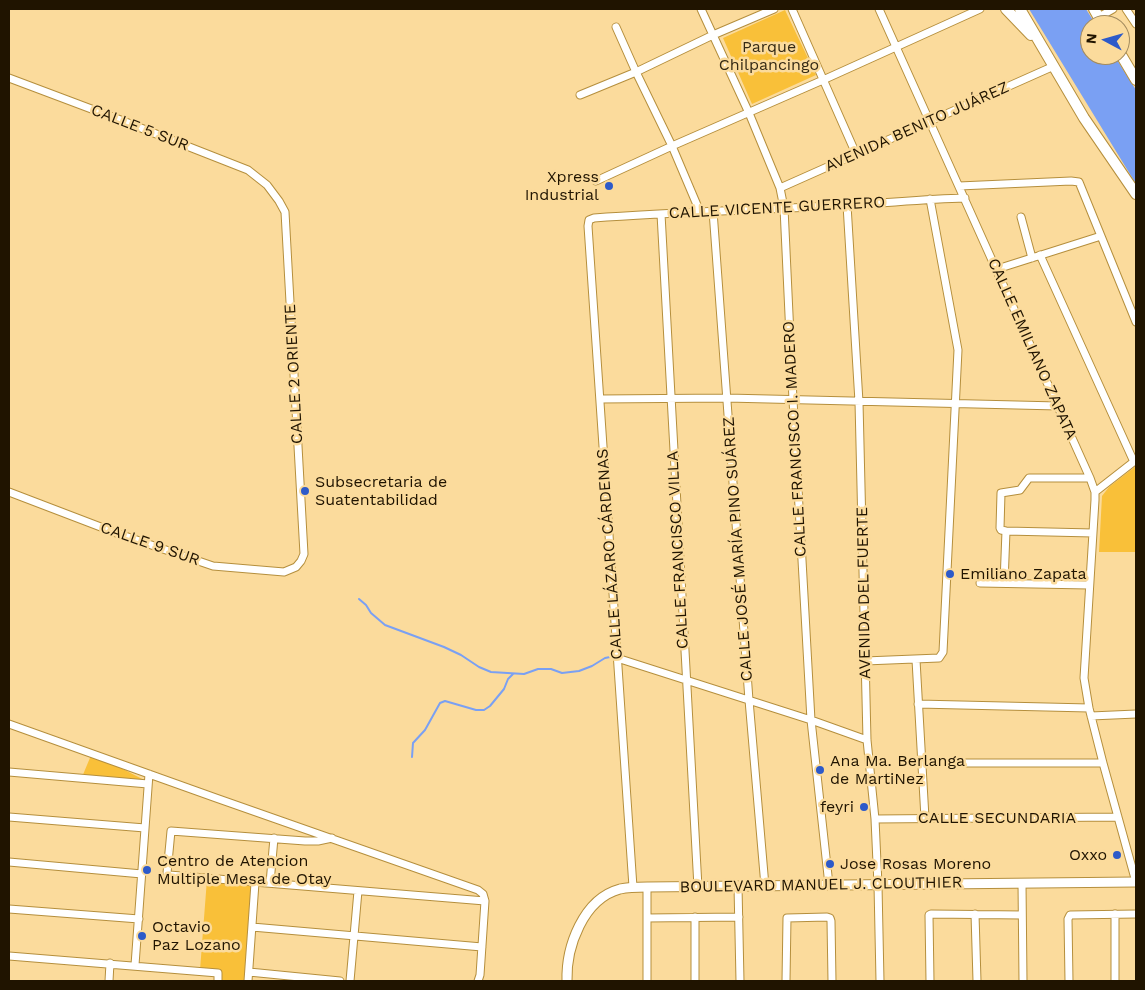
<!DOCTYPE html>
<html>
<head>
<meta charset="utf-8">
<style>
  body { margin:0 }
  #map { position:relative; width:1145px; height:990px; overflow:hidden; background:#fbdb9c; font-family:"Work Sans",sans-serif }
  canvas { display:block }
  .frame { position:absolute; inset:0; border:10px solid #201400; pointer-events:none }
  .north { position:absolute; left:1080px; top:15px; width:50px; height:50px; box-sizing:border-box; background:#fbdb9c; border:1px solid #a38b5e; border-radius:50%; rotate:276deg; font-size:14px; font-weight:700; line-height:20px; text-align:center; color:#201400 }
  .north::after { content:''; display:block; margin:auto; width:18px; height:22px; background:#2d5ac9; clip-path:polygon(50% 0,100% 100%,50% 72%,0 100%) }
</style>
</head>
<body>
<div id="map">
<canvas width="1145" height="990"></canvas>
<div class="frame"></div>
<div class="north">N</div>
</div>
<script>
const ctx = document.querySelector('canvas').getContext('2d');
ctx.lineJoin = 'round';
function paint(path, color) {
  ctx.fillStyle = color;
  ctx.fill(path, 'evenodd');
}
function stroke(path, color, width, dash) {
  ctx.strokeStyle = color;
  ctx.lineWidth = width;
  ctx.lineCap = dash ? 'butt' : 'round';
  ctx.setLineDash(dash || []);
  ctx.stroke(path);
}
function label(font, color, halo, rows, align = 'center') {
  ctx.font = font + ' "Work Sans",sans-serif';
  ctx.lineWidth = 5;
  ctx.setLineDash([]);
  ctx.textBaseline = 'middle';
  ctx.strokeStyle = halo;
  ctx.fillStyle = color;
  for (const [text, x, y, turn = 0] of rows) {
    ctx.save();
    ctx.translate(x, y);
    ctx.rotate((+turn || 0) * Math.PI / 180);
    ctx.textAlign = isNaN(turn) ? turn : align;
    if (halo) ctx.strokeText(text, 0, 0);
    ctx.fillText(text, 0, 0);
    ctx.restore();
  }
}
paint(new Path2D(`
  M 785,10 L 816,75 L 752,104 L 723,38 Z
  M 1136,466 L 1136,552 L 1099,552 L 1102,496 L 1109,487 Z
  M 92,753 L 148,782 L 82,777 Z
  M 207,879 L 254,883 L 247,981 L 219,981 L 219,972 L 200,970 Z`), '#f9c039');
paint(new Path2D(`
  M 1029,9 L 1086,9 L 1096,25 L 1090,25 L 1090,55 L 1114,55 L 1136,90 L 1136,184 Z`), '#7aa0f3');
stroke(new Path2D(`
  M 359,599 L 366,605 L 371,613 L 385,625 L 444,647 L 461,655 L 479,667 L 491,672 L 524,674 L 538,669 L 551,669 L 562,673 L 579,671 L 592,666 L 605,658 L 610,657
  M 412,757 L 413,743 L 425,730 L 440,703 L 445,701 L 476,710 L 484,710 L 490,706 L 504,689 L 508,679 L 513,674`), '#7aa0f3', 2);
const minor = new Path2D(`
  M 701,9 L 749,113 L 780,188 L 784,208 L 793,400 L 811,720 L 829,885
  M 792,9 L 856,154
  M 879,9 L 1090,478 L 1095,492 L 1095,500 L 1084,678 L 1089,708 L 1103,763 L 1136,882
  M 1126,9 L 1136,24
  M 1099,17 L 1113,9
  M 616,27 L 636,72 L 672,146 L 700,212
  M 9,78 L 118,119 L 248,170 L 267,185 L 279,201 L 285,212 L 304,554 L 301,561 L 296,567 L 284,572 L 213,566 L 119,534 L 9,492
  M 580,95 L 636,72 L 713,35 L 774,9
  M 596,181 L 672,146 L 823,80 L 980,9
  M 959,186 L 1071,181 L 1079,182 L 1136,322
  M 780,188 L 1054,66
  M 847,205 L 859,402 L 867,740 L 875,819 L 878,885 L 880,981
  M 713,211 L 749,700 L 765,886
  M 661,214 L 698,887
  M 1021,217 L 1032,258
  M 1040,255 L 1134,462
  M 997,269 L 1101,236
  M 600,399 L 727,398 L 1058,406
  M 1090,478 L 1029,478 L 1020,490 L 1001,493 L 1000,528 L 1001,530 L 1006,531 L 1093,533
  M 1095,492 L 1136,460
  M 980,583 L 1089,585
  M 1004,583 L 1006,531
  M 617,658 L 811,720 L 867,740
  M 916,660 L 925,818
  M 865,661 L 939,658 L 943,652 L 958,350 L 930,199
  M 918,704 L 1089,708
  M 1091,716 L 1136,714
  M 9,724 L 216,798 L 478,890 L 483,894 L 485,901 L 480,975 L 478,981
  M 922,763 L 1103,763
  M 9,772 L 148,784
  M 9,817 L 145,828
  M 875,819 L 1118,817
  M 332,838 L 318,841 L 305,841 L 171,831 L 167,873 L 169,875 L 485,901
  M 9,862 L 142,874
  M 270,883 L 274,838
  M 1022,883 L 1023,981
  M 738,886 L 740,981
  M 633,887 L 588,226 L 589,220 L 594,218 C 678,212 763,210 847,205 C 887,203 925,199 965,198
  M 9,909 L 139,919
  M 975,914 L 977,981
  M 647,918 L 739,917
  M 252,927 L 482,947
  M 9,956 L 218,973 L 218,981
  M 135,965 L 149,774
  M 249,972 L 340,981
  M 109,981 L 110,963
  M 248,981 L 255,883
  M 350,981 L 358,891
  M 647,981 L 647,887
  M 695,981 L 695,917
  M 786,981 L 787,918 L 827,917 L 830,918 L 831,921 L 832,981
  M 930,981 L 929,915 L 931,914 L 1022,915
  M 1069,981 L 1068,919 L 1070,915 L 1136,914
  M 1115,981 L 1115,914`);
const major = new Path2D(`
  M 567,981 C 566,947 583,899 620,889 C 629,887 638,887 647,887 L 1136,882`);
const highway = new Path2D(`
  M 1006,9 L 1031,35
  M 1020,9 L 1084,118 L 1136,194
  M 1094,9 L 1103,25
  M 1120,53 L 1136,80`);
stroke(minor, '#b58f3d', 9);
stroke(major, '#b58f3d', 11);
stroke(highway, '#b58f3d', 12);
stroke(minor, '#fff', 7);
stroke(major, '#fff', 9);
stroke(highway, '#fff', 10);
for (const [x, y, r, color] of [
  [609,186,5,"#2d5ac9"],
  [305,491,5,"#2d5ac9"],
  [950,574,5,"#2d5ac9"],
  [820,770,5,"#2d5ac9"],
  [864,807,5,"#2d5ac9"],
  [1117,855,5,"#2d5ac9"],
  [830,864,5,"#2d5ac9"],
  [147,870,5,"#2d5ac9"],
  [142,936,5,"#2d5ac9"]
]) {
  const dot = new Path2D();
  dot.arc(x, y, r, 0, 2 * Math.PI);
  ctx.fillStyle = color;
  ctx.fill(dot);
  stroke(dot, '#fbdb9c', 2);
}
label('16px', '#342914', '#fbdb9c', [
  ["Parque",769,47],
  ["Chilpancingo",769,65]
]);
label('16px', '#201400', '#fbdb9c', [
  ["AVENIDA BENITO JUÁREZ",917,127,-24],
  ["CALLE 5 SUR",140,128,21],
  ["CALLE VICENTE GUERRERO",777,208,-3],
  ["CALLE EMILIANO ZAPATA",1032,349,66],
  ["CALLE 2 ORIENTE",294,374,-93],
  ["CALLE FRANCISCO I. MADERO",795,439,-93],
  ["CALLE 9 SUR",150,544,19],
  ["CALLE JOSÉ MARÍA PINO SUÁREZ",738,549,-94],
  ["CALLE FRANCISCO VILLA",678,550,-93],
  ["CALLE LÁZARO CÁRDENAS",610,554,-94],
  ["AVENIDA DEL FUERTE",864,593,-91],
  ["CALLE SECUNDARIA",997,818],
  ["BOULEVARD MANUEL J. CLOUTHIER",821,885,-1]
]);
label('16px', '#201400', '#fbdb9c', [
  ["Xpress",599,177,"right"],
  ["Industrial",599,195,"right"],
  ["Subsecretaria de",315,482],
  ["Suatentabilidad",315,500],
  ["Emiliano Zapata",960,574],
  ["Ana Ma. Berlanga",830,761],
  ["de MartiNez",830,779],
  ["feyri",854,807,"right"],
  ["Oxxo",1107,855,"right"],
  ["Centro de Atencion",157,861],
  ["Multiple Mesa de Otay",157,879],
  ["Jose Rosas Moreno",840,864],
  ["Octavio",152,927],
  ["Paz Lozano",152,945]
], 'left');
</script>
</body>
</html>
